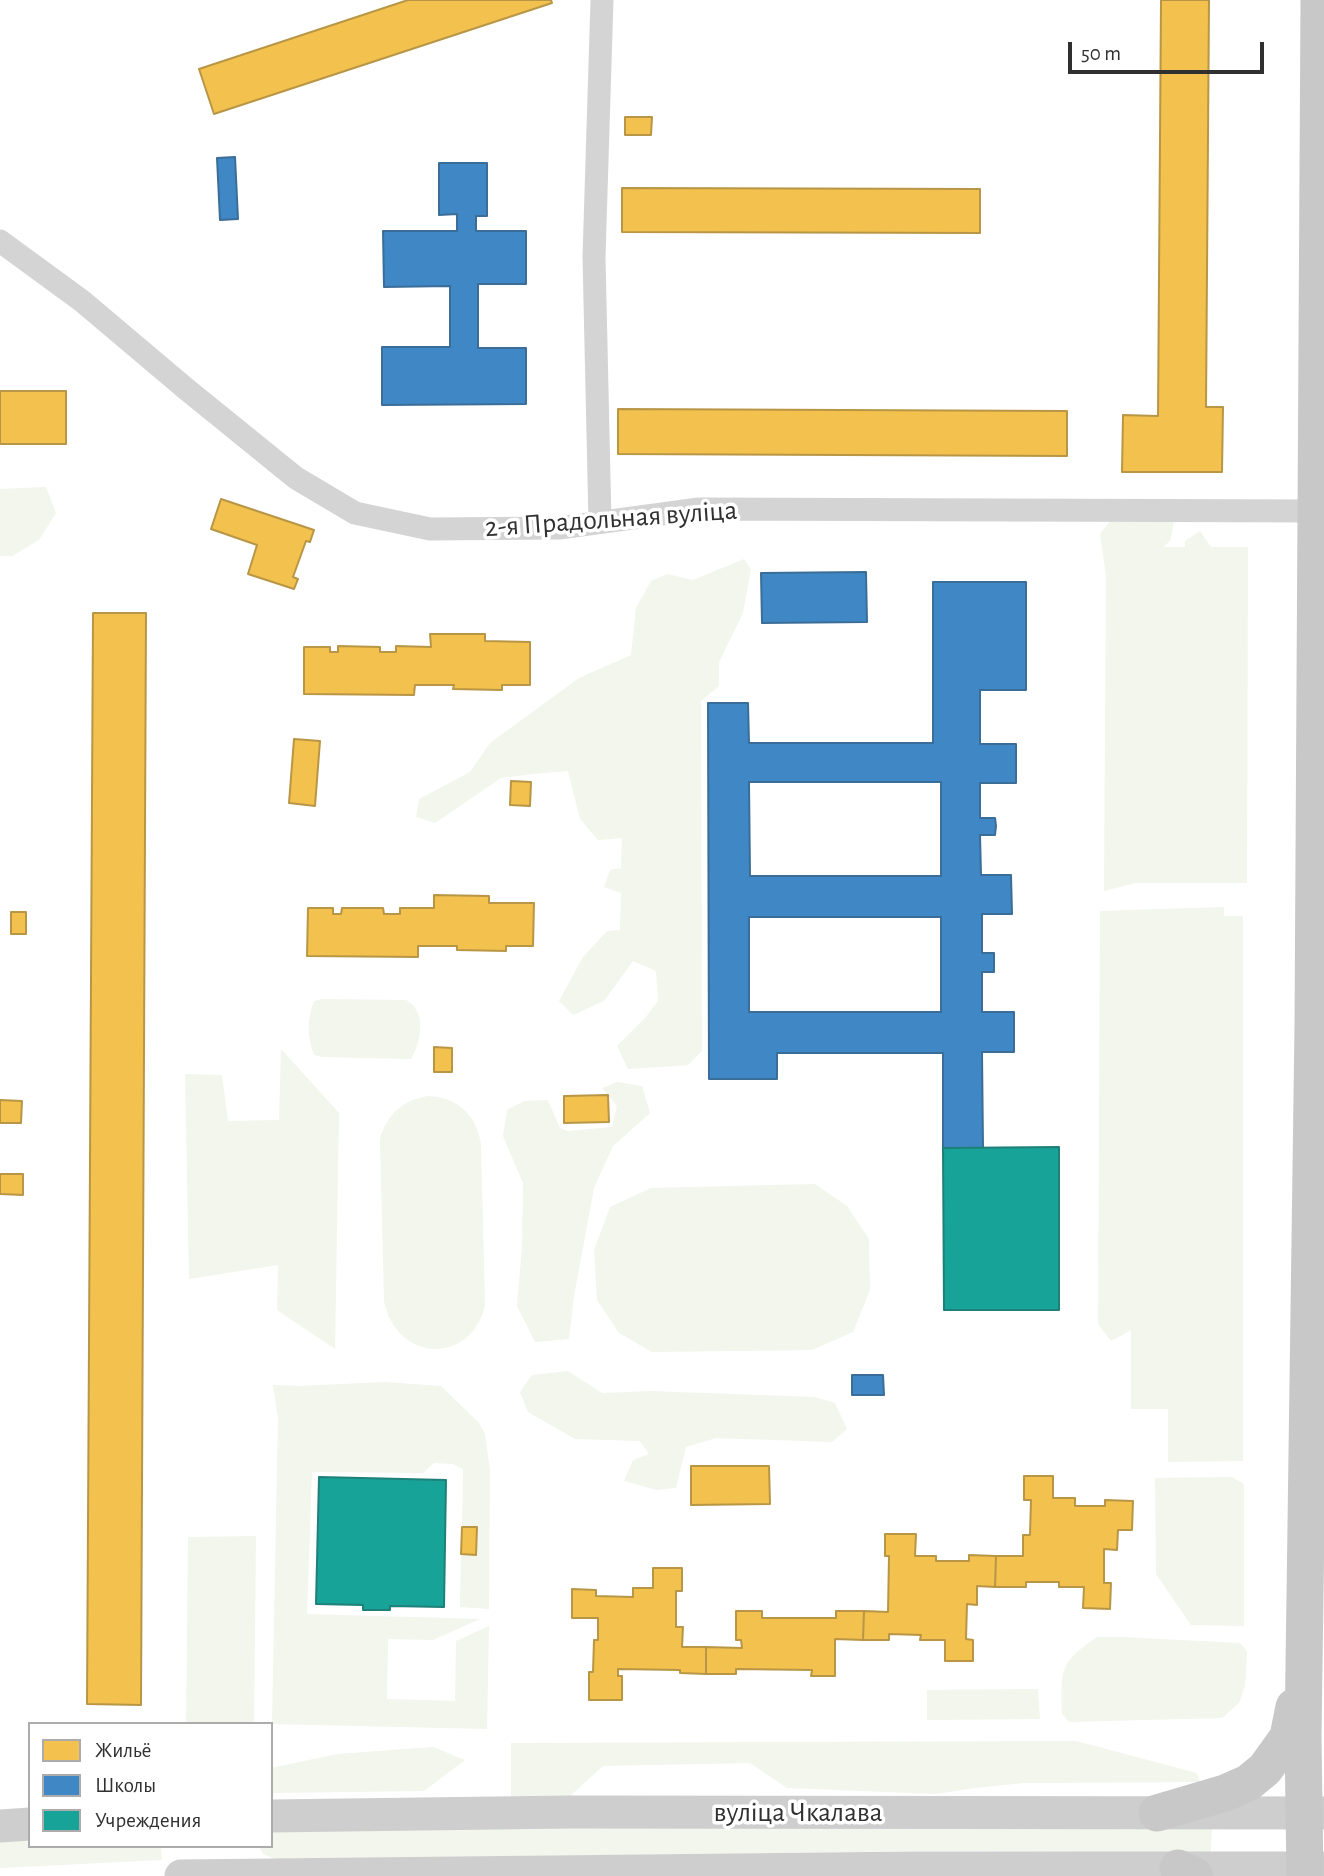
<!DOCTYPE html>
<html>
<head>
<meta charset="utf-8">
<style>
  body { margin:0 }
  #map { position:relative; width:1324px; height:1876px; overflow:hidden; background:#fff; font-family:"Alegreya Sans",sans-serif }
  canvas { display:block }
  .legend { position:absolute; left:28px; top:1722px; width:245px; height:126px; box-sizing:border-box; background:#fff; border:2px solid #acacac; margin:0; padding:9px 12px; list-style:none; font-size:21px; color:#303030 }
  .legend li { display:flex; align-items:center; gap:14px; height:35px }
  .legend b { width:35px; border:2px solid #acacac }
  .scale { position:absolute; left:1068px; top:42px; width:196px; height:32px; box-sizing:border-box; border:4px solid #303030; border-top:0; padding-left:9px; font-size:21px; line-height:24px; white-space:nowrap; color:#303030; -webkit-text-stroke:5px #fff; paint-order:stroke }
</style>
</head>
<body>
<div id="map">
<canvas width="1324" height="1876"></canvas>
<ul class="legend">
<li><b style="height:19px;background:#f2c14e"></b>Жильё</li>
<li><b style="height:19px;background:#3f88c5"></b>Школы</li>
<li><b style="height:19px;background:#17a398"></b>Учреждения</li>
</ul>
<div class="scale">50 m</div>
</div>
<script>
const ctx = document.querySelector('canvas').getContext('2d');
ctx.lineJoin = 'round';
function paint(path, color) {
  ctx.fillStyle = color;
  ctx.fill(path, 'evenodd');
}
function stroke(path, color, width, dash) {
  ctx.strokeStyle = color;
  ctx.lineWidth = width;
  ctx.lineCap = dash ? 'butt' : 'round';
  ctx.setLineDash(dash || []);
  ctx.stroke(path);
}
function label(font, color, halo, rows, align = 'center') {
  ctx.font = font + ' "Alegreya Sans",sans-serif';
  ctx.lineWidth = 7;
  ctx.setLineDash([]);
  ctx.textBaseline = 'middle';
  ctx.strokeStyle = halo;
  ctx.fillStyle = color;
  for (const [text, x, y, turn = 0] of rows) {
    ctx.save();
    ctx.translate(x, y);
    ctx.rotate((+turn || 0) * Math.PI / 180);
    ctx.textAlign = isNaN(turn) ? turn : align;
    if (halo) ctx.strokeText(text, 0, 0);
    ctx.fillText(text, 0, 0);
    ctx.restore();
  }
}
paint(new Path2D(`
  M 46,487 L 56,513 L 39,540 L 12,556 L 0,556 L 0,489 Z
  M 1111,520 L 1174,522 L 1170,541 L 1163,547 L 1185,547 L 1185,541 L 1200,531 L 1211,547 L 1248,547 L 1247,883 L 1136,883 L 1104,891 L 1106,576 L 1100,534 Z
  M 744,559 L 751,569 L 743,613 L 719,662 L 719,686 L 701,701 L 702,1051 L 688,1065 L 628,1069 L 617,1046 L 646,1017 L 658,1001 L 656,971 L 633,961 L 604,1001 L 573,1015 L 559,1001 L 583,957 L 607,931 L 620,930 L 621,893 L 604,887 L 610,870 L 621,868 L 622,838 L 598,840 L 580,819 L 568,771 L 533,774 L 501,778 L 435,823 L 416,817 L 419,799 L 470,772 L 490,743 L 579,678 L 631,655 L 636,608 L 651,581 L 667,574 L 693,580 Z
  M 1224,907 L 1224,916 L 1243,916 L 1243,1461 L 1168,1462 L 1168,1409 L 1131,1409 L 1131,1330 L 1111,1341 L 1098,1324 L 1100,911 Z
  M 322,999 L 406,1000 C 409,1002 413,1004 415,1008 C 425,1023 419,1045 411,1059 L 322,1057 L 314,1055 C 307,1038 307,1018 314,1001 Z
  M 281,1049 L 339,1113 L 335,1349 L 277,1310 L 278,1265 L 189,1279 L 185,1074 L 222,1075 L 228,1121 L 279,1120 Z
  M 617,1082 L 642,1086 L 650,1113 L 613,1146 L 594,1188 L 574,1296 L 569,1339 L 535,1342 L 517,1306 L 522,1247 L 523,1183 L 503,1136 L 507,1110 L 524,1101 L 548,1100 L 560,1128 L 568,1131 L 612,1127 L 617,1106 L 602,1088 Z
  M 428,1096 C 457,1097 477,1115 481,1144 L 485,1306 C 470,1366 396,1362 384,1301 L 380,1139 C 387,1115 402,1100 428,1096 Z
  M 815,1184 L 847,1206 L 869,1239 L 870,1290 L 853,1332 L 812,1350 L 652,1352 L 619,1333 L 597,1300 L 594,1250 L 610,1207 L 651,1188 Z
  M 568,1371 L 602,1393 L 650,1391 L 815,1397 L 835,1403 L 847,1429 L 832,1442 L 716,1438 L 686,1447 L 676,1488 L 657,1490 L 624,1481 L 633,1460 L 649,1454 L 640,1441 L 575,1439 L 528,1412 L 520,1392 L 532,1375 Z
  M 385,1382 L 441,1386 L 479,1423 L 485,1434 L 490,1470 L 489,1609 L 460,1607 L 461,1554 L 476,1554 L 477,1527 L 462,1527 L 463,1469 L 453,1464 L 434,1463 L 423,1473 L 312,1472 L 307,1614 L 480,1619 L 433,1640 L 388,1639 L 387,1699 L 455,1701 L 456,1641 L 489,1626 L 487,1729 L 272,1724 L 278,1418 L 273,1385 L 300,1386 Z
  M 1232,1477 L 1244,1484 L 1244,1626 L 1191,1625 L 1156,1574 L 1155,1478 Z
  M 256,1536 L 254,1724 L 186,1724 L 188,1537 Z
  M 1097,1637 L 1121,1637 L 1240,1643 L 1247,1651 L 1245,1686 L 1239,1703 L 1222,1718 L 1069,1722 L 1062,1714 C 1061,1669 1059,1663 1097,1637 Z
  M 1038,1689 L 1040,1719 L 927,1720 L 927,1690 Z
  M 1076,1741 L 1197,1773 L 1200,1782 L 1024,1783 L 975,1788 L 936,1794 L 787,1788 L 750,1763 L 603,1766 L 570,1796 L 511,1796 L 511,1743 Z
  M 433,1747 L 465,1760 L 424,1791 L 271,1793 L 271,1768 L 337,1754 Z
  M 1212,1823 L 1211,1852 L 933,1851 L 275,1859 L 263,1854 L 259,1846 L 271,1846 L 272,1826 Z
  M 30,1838 L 30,1846 L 161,1846 L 162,1860 L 0,1868 L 0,1840 Z`), '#f2f6ec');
const homes = new Path2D(`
  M 408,0 L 551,0 L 552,3 L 214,114 L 199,69 Z
  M 1161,0 L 1209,0 L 1206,407 L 1223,407 L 1222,472 L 1122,472 L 1123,415 L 1158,416 Z
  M 625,117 L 652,117 L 651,135 L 625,135 Z
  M 622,188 L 980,189 L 980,233 L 622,232 Z
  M 0,391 L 66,391 L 66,444 L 0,444 Z
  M 618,409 L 1067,411 L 1067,456 L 618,454 Z
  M 221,499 L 314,530 L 310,542 L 306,541 L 293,577 L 298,579 L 294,589 L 248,574 L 257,545 L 211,529 Z
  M 93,613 L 146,613 L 141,1705 L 87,1704 Z
  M 430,634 L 485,634 L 485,641 L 530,642 L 530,685 L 502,685 L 502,690 L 453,689 L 454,685 L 415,685 L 414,695 L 304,694 L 304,647 L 330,647 L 330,652 L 338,652 L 338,646 L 380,647 L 380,652 L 396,652 L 396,646 L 431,647 Z
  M 294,739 L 320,741 L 315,806 L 289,803 Z
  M 511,781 L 531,782 L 530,806 L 510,805 Z
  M 434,895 L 489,896 L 489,903 L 534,903 L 533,946 L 506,946 L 506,951 L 457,950 L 457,946 L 418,946 L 418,957 L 307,956 L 308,908 L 333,908 L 333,914 L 341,914 L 342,908 L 383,908 L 384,914 L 400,914 L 400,908 L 434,908 Z
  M 11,912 L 26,912 L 26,934 L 11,934 Z
  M 434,1047 L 452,1048 L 452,1072 L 434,1072 Z
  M 608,1095 L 609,1122 L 564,1123 L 564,1096 Z
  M 0,1100 L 22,1101 L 21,1123 L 0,1123 Z
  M 0,1174 L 23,1174 L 23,1195 L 0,1194 Z
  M 691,1466 L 769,1466 L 770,1504 L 691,1505 Z
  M 1024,1476 L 1053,1476 L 1053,1498 L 1075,1498 L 1075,1506 L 1105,1506 L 1105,1500 L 1133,1501 L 1132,1530 L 1118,1530 L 1117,1550 L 1104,1549 L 1104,1583 L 1111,1583 L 1110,1609 L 1083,1608 L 1084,1587 L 1059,1587 L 1059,1582 L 1026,1582 L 1026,1587 L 995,1587 L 996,1556 L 1023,1556 L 1023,1535 L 1030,1535 L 1031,1500 L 1024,1500 Z
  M 462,1527 L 477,1527 L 476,1555 L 461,1554 Z
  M 885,1534 L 916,1534 L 915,1556 L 936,1556 L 936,1561 L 969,1561 L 969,1555 L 996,1556 L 995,1587 L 977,1586 L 977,1605 L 967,1604 L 966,1639 L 973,1640 L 973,1661 L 945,1661 L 945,1640 L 920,1640 L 921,1635 L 889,1634 L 889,1640 L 863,1640 L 864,1611 L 888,1612 L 889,1556 L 885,1556 Z
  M 653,1568 L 682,1568 L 682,1591 L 676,1591 L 676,1627 L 683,1627 L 682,1647 L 706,1647 L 706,1674 L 680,1673 L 680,1670 L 618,1669 L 618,1676 L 622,1676 L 622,1700 L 589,1700 L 589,1672 L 593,1672 L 594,1640 L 598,1640 L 598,1618 L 572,1618 L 572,1589 L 596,1590 L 596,1596 L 633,1597 L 633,1588 L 653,1588 Z
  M 736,1611 L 762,1611 L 762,1618 L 836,1618 L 836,1611 L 864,1611 L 863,1640 L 835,1639 L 835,1676 L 811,1676 L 812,1670 L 736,1669 L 736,1674 L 706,1674 L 706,1647 L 742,1648 L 741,1640 L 736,1640 Z`);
paint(homes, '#f2c14e');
stroke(homes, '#b89645', 2);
const schools = new Path2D(`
  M 235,157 L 238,219 L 220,220 L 217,158 Z
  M 439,163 L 487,163 L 487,216 L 476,216 L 476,231 L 526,231 L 526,284 L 478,284 L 478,348 L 526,348 L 526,404 L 382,405 L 382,347 L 450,347 L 450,286 L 384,287 L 383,231 L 457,231 L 457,214 L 439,215 Z
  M 866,572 L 867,622 L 762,623 L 761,573 Z
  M 933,582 L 1026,582 L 1026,690 L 980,690 L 980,744 L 1016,744 L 1016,783 L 980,783 L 980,818 L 995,818 L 996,826 L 995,835 L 980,835 L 981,875 L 1011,875 L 1012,914 L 982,914 L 982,953 L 994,953 L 994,972 L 982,972 L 982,1012 L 1014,1012 L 1014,1052 L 982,1052 L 983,1148 L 943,1148 L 943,1053 L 777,1053 L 777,1079 L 709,1079 L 708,703 L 748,703 L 749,743 L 933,743 ZM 749,782 L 941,782 L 941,876 L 750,876 ZM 749,917 L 941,917 L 941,1012 L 749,1012 Z
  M 852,1375 L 883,1375 L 884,1395 L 852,1395 Z`);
paint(schools, '#3f88c5');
stroke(schools, '#3a6e98', 2);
const public = new Path2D(`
  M 1059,1147 L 1059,1310 L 944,1310 L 943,1148 Z
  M 319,1477 L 446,1480 L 444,1607 L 390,1606 L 390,1610 L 363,1610 L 363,1605 L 316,1604 Z`);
paint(public, '#17a398');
stroke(public, '#1e8079', 2);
stroke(new Path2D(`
  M 0,241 L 82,301 L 185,388 L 296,478 L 355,513 L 430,529 L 559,528 L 699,509 L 1316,511
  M 600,522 L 594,257 L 602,0`), '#d4d4d4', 23);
stroke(new Path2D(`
  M 271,1816 L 570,1812 L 1324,1813
  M 0,1826 L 30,1824
  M 181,1876 L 916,1868 L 1324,1868`), '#cecece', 33);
stroke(new Path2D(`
  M 1157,1813 L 1225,1793 L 1248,1783 L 1265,1769 L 1288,1737 L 1294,1707
  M 1178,1868 L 1195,1876
  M 1305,1876 L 1303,1737 L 1313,1026 L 1319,0`), '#c8c8c8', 37);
label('28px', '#303030', '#fff', [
  ["2-я Прадольная вуліца",611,519,-4],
  ["вуліца Чкалава",798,1813]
]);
</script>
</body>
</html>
